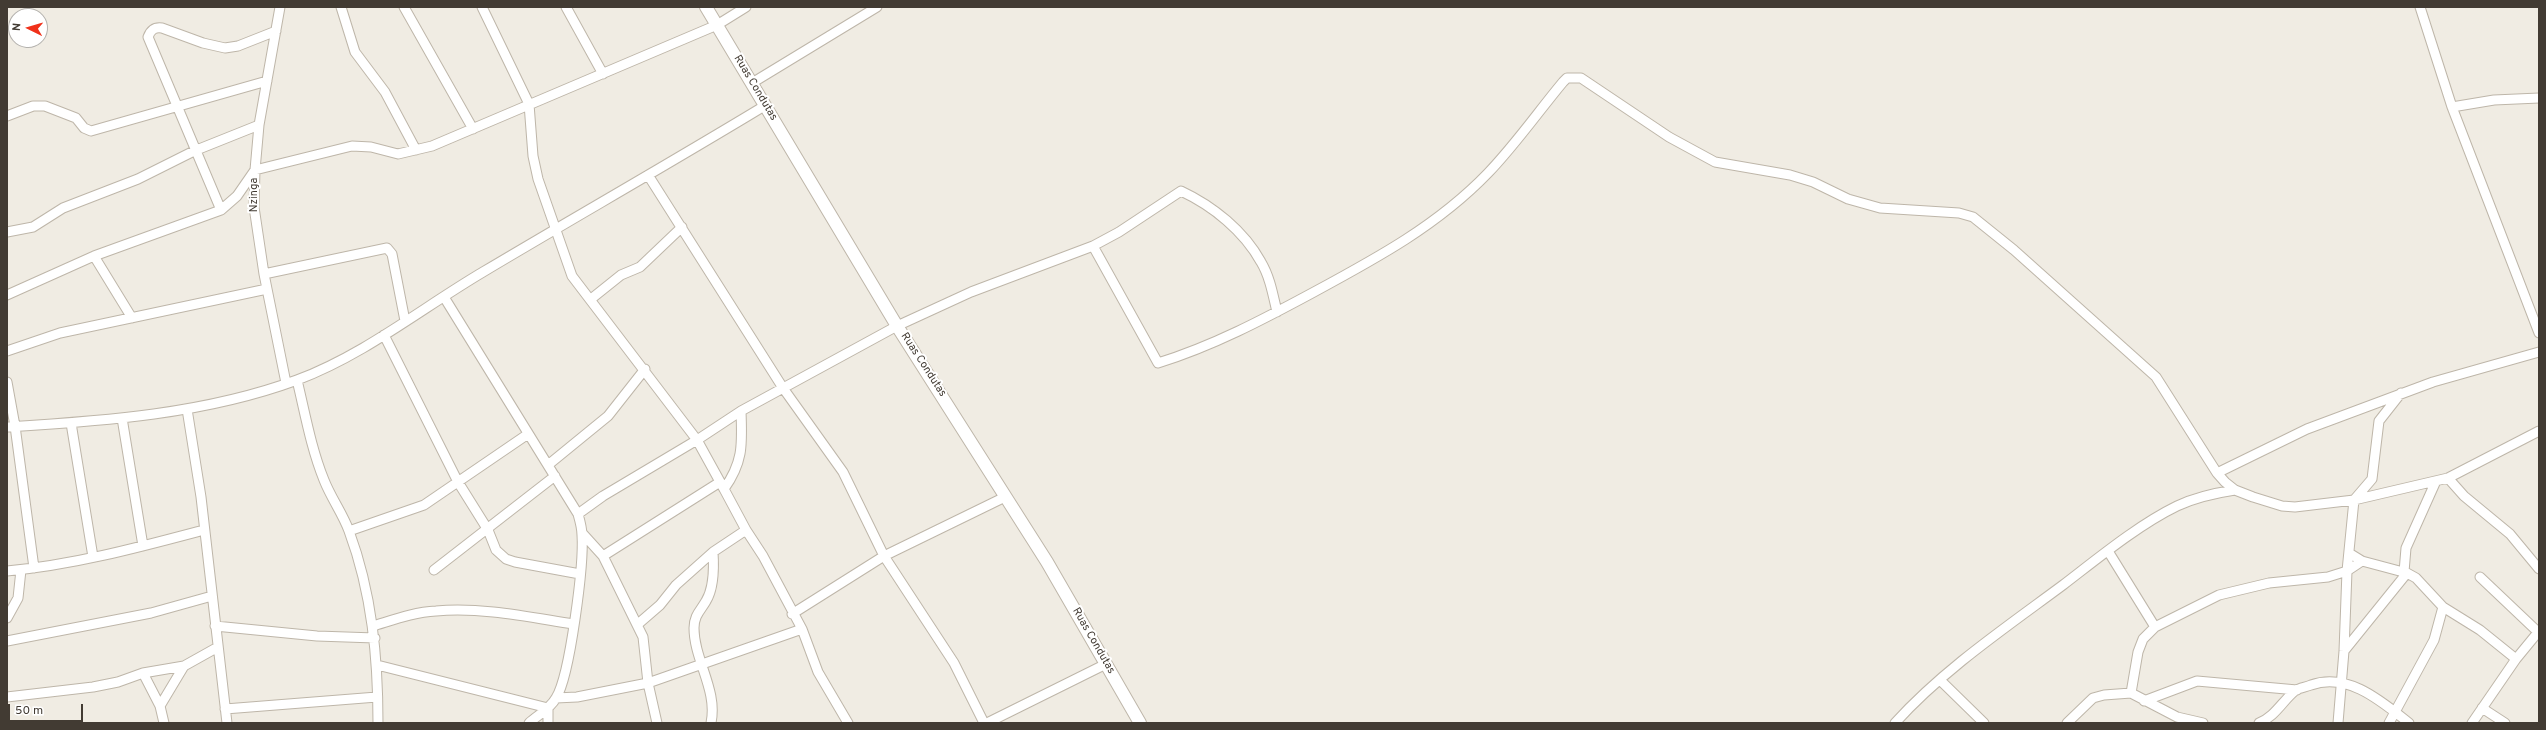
<!DOCTYPE html>
<html>
<head>
<meta charset="utf-8">
<style>
  body { margin:0 }
  #map { position:relative; width:2546px; height:730px; overflow:hidden; background:#f0ece3; font-family:Overpass,sans-serif }
  canvas { display:block }
  .frame { position:absolute; inset:0; border:8px solid #423b33; pointer-events:none }
  .north { position:absolute; left:8px; top:8px; width:40px; height:40px; box-sizing:border-box; background:#fff; border:1px solid #b3b1ad; border-radius:50%; rotate:275deg; font-size:11px; font-weight:700; line-height:16px; text-align:center; color:#423b33 }
  .north::after { content:''; display:block; margin:auto; width:14px; height:18px; background:#f0311a; clip-path:polygon(50% 0,100% 100%,50% 72%,0 100%) }
  .scale { position:absolute; left:8px; top:704px; width:75px; height:18px; box-sizing:border-box; border:2px solid #423b33; border-top:0; padding-left:5px; font-size:12px; line-height:14px; white-space:nowrap; color:#423b33; -webkit-text-stroke:3px #fff; paint-order:stroke }
</style>
</head>
<body>
<div id="map">
<canvas width="2546" height="730"></canvas>
<div class="frame"></div>
<div class="north">N</div>
<div class="scale">50 m</div>
</div>
<script>
const ctx = document.querySelector('canvas').getContext('2d');
ctx.lineJoin = 'round';
function stroke(path, color, width, dash) {
  ctx.strokeStyle = color;
  ctx.lineWidth = width;
  ctx.lineCap = dash ? 'butt' : 'round';
  ctx.setLineDash(dash || []);
  ctx.stroke(path);
}
function label(font, color, halo, rows, align = 'center') {
  ctx.font = font + ' Overpass,sans-serif';
  ctx.lineWidth = 4;
  ctx.setLineDash([]);
  ctx.textBaseline = 'middle';
  ctx.strokeStyle = halo;
  ctx.fillStyle = color;
  for (const [text, x, y, turn = 0] of rows) {
    ctx.save();
    ctx.translate(x, y);
    ctx.rotate((+turn || 0) * Math.PI / 180);
    ctx.textAlign = isNaN(turn) ? turn : align;
    if (halo) ctx.strokeText(text, 0, 0);
    ctx.fillText(text, 0, 0);
    ctx.restore();
  }
}
const minor = new Path2D(`
  M 280,7 L 259,125 L 255,170 L 254,207 L 264,274 L 286,383
  M 341,7 L 355,52 L 385,92 L 416,150
  M 404,7 L 473,129
  M 482,7 L 529,104 L 533,156 L 538,179 L 572,276 L 697,440 L 724,489
  M 566,7 L 603,74
  M 2420,7 L 2452,107 L 2539,333
  M 752,83 L 877,7
  M 2452,107 L 2494,100 L 2539,98
  M 7,116 L 33,106 L 45,106 L 76,118 L 84,128 L 91,131 L 267,81
  M 648,175 L 783,388 L 843,472 L 884,556 L 954,663 L 984,723
  M 221,210 L 148,37 C 151,29 155,27 162,28 L 203,43 L 225,48 L 238,46 L 276,31
  M 7,232 L 33,227 L 63,208 L 138,179 L 194,151 L 259,125
  M 1093,246 L 1119,232 L 1181,191 C 1213,206 1244,231 1261,262 C 1270,277 1273,295 1277,312
  M 94,256 L 132,318
  M 264,274 L 387,248 L 392,254 L 405,321
  M 7,295 L 94,256 L 221,210 L 237,196 L 255,170 L 352,146 L 371,147 L 398,154 L 432,146 L 717,25 L 746,7
  M 444,297 L 578,514
  M 591,299 L 621,275 L 640,267 L 682,227
  M 384,335 L 458,482 L 488,530 L 496,550 L 506,559 L 515,562 L 580,574
  M 7,351 L 60,333 L 267,289
  M 297,380 C 305,413 311,448 324,480 C 331,498 343,514 349,531 C 372,593 378,658 378,723
  M 7,382 L 15,426 L 34,568
  M 187,409 L 201,497 L 227,723
  M 122,418 L 143,546
  M 71,423 L 93,557
  M 7,427 C 104,421 205,414 297,380 C 364,355 422,308 483,272 C 577,216 672,162 766,105
  M 548,465 L 608,416 L 645,369
  M 2217,473 L 2307,429 L 2433,382 L 2539,352
  M 2448,478 L 2464,496 L 2510,534 L 2539,569
  M 746,530 L 763,556 L 802,629 L 818,672 L 848,723
  M 349,531 L 424,505 L 528,434
  M 583,534 L 603,556 L 643,637 L 648,683 L 657,723
  M 2108,551 L 2155,627
  M 2349,553 L 2362,561 L 2407,573 L 2416,578 L 2443,607 L 2480,630 L 2516,659
  M 603,556 L 720,482
  M 434,570 L 555,476
  M 7,571 C 74,565 140,547 204,530
  M 2404,572 L 2406,548 L 2436,481
  M 2480,577 L 2538,632
  M 792,614 L 884,556 L 1005,497
  M 7,618 L 18,598 L 21,570
  M 638,624 L 660,605 L 676,585 L 713,552
  M 215,626 L 317,636 L 375,638
  M 373,626 C 393,620 414,612 436,611 C 482,607 528,617 573,624
  M 7,641 L 151,613 L 212,596
  M 2344,651 L 2407,573
  M 377,665 L 548,708 L 548,723
  M 143,673 L 160,706 L 164,723
  M 1940,680 L 1984,723
  M 2131,693 L 2138,652 L 2143,639 L 2155,627 L 2219,595 L 2269,583 L 2328,577 L 2347,571 L 2362,561
  M 7,697 L 93,687 L 118,682 L 143,673 L 184,666 L 218,647
  M 556,698 L 577,697 L 648,683 L 802,629
  M 2144,701 L 2197,681 L 2297,690
  M 160,706 L 184,666
  M 2482,708 L 2505,723
  M 225,709 L 377,697
  M 529,723 C 538,715 550,709 556,698 C 570,676 584,564 582,535 C 582,528 580,521 578,514 L 603,496 L 697,440 L 741,411 L 897,326 L 971,292 L 1093,246 L 1158,363 C 1213,346 1264,319 1314,292 C 1377,258 1438,225 1488,173 C 1515,145 1538,112 1563,82 L 1567,78 L 1581,78 L 1669,137 L 1715,162 L 1790,175 L 1813,182 L 1848,199 L 1880,208 L 1959,213 L 1973,217 L 2014,250 L 2156,377 L 2217,473 L 2225,482 L 2235,490 L 2253,497 L 2282,506 L 2295,507 L 2354,500 L 2448,478 L 2539,431
  M 711,723 C 718,690 694,660 694,628 C 694,615 701,610 706,601 C 714,588 714,567 713,552 L 746,530 L 724,489 C 744,461 742,443 741,411
  M 987,723 L 1106,664
  M 1895,723 C 1943,670 2005,628 2063,585 C 2097,559 2138,525 2177,506 C 2196,497 2215,493 2235,490
  M 2067,723 L 2093,698 L 2104,695 L 2131,693 L 2177,717 L 2203,723
  M 2259,723 C 2275,717 2283,700 2296,690 C 2300,688 2306,687 2311,685 C 2348,672 2381,701 2409,723
  M 2338,723 L 2344,651 L 2347,571 L 2354,500 L 2372,479 L 2379,421 L 2401,393
  M 2389,723 L 2434,640 L 2443,607
  M 2472,723 L 2516,659 L 2539,631`);
const tertiary = new Path2D(`
  M 706,7 L 897,326 L 1047,562 L 1140,723`);
stroke(minor, '#beb6a9', 11);
stroke(tertiary, '#beb6a9', 14);
stroke(minor, '#fff', 9);
stroke(tertiary, '#fff', 12);
label('11px', '#423b33', '#fff', [
  ["Ruas Condutas",755,88,59],
  ["Nzinga",255,195,-90],
  ["Ruas Condutas",923,365,57],
  ["Ruas Condutas",1093,641,60]
]);
</script>
</body>
</html>
